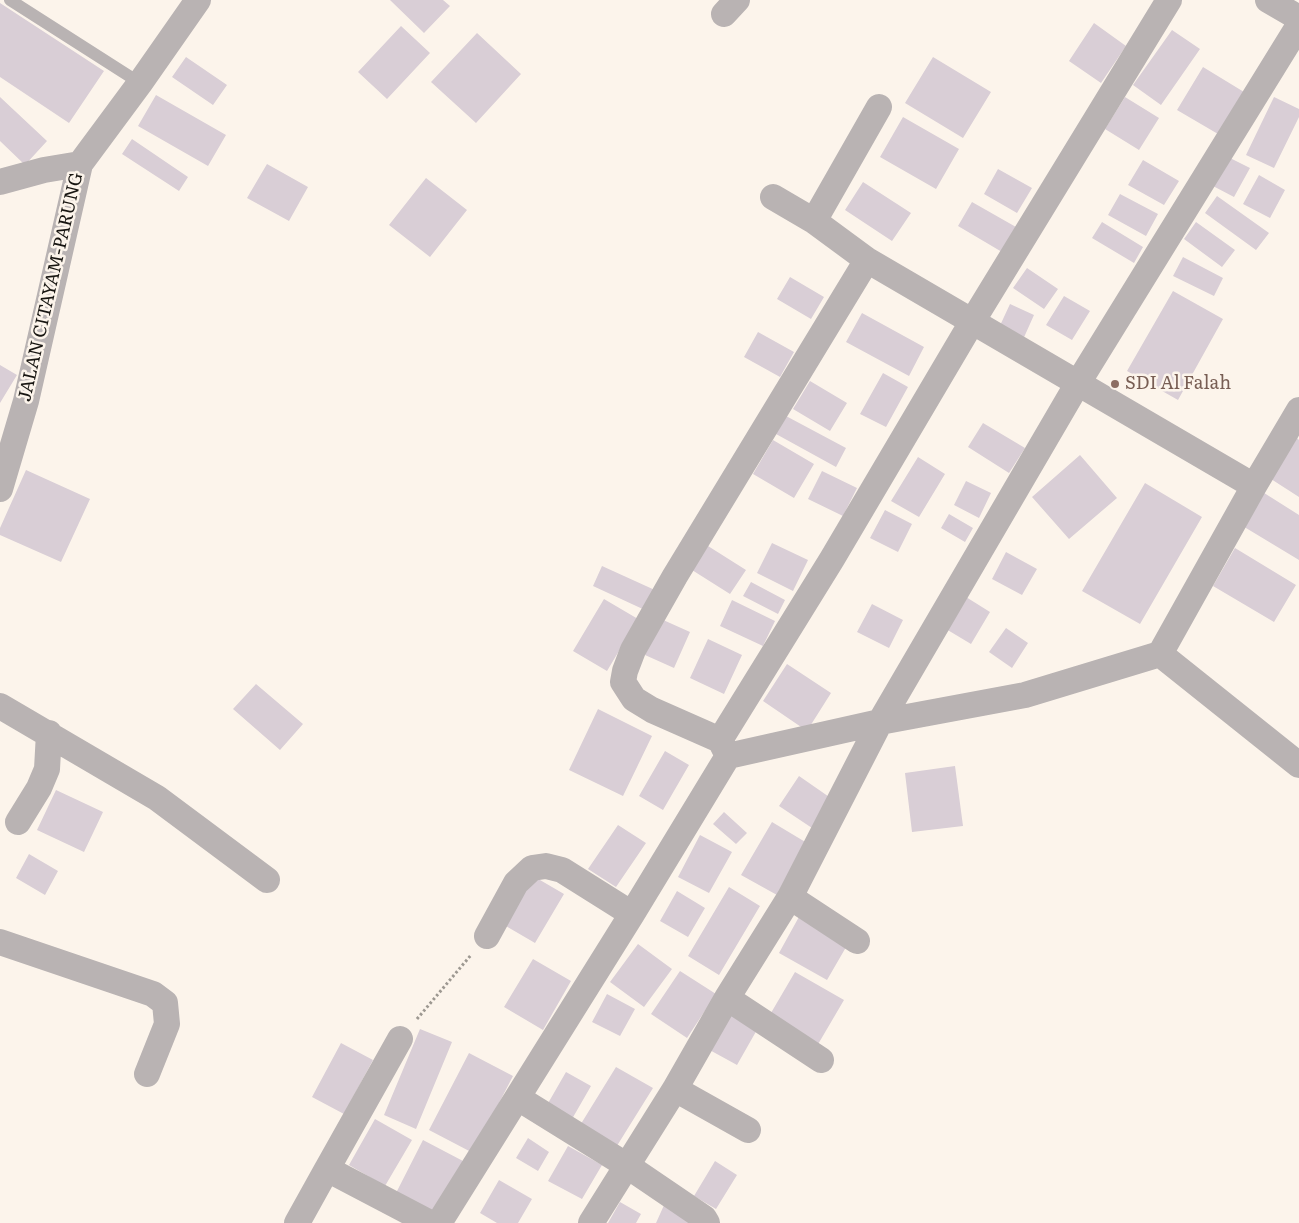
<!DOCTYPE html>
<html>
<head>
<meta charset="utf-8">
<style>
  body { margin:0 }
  canvas { display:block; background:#fcf4eb }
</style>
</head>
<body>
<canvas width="1299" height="1223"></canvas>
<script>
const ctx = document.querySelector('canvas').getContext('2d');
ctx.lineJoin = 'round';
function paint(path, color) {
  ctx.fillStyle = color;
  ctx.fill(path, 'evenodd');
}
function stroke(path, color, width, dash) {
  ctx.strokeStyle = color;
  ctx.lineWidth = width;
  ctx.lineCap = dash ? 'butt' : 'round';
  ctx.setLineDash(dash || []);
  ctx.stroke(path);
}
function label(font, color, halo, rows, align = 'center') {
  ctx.font = font + ' Literata,serif';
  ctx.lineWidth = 5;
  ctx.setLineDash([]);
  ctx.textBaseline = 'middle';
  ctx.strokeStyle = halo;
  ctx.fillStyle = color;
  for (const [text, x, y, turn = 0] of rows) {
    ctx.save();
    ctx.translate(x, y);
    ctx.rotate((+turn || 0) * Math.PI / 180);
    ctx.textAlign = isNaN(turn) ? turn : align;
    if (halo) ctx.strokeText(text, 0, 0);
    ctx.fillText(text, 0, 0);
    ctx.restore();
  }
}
paint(new Path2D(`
  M 390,0 L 443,0 L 450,6 L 424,33 Z
  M 0,3 L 104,71 L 69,123 L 0,77 Z
  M 1094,23 L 1126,46 L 1101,83 L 1069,61 Z
  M 401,26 L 430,53 L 387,99 L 358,72 Z
  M 1172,30 L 1200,49 L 1161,105 L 1133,85 Z
  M 477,33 L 521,74 L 476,123 L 431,82 Z
  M 186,57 L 227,85 L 213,105 L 172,77 Z
  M 933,57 L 991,92 L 963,138 L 905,103 Z
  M 1203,67 L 1244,92 L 1218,134 L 1177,110 Z
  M 156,95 L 226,135 L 208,166 L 138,126 Z
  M 0,97 L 47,141 L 25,165 L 0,141 Z
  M 1125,97 L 1159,118 L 1139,150 L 1105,129 Z
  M 1274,97 L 1299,109 L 1299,117 L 1274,168 L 1246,155 Z
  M 903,117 L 959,149 L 936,189 L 880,157 Z
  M 132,139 L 188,177 L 179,191 L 122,154 Z
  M 1228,157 L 1250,168 L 1234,197 L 1213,186 Z
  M 1143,160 L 1179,181 L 1164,205 L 1128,185 Z
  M 267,164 L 308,187 L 289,221 L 247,198 Z
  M 998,169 L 1032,188 L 1017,213 L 984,194 Z
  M 1259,175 L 1285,190 L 1270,218 L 1243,204 Z
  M 426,178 L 467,210 L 430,257 L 389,225 Z
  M 863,182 L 911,213 L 892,241 L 845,210 Z
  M 1120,194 L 1158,214 L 1146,236 L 1108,215 Z
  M 1217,196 L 1269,233 L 1256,250 L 1205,213 Z
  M 972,202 L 1016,227 L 1002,252 L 958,226 Z
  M 1102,222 L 1143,247 L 1134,263 L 1092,238 Z
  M 1196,222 L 1235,250 L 1222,267 L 1184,239 Z
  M 1183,257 L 1223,278 L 1214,296 L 1173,276 Z
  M 1027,268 L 1058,289 L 1044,309 L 1013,288 Z
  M 790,277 L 824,297 L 811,319 L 777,299 Z
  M 1173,291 L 1223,319 L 1178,400 L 1127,371 Z
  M 1064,296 L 1090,311 L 1072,340 L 1046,325 Z
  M 1010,304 L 1034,315 L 1021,344 L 997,332 Z
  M 862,313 L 924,347 L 909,376 L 846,342 Z
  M 758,332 L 794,352 L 780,377 L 744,357 Z
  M 0,365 L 17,375 L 0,403 Z
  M 883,373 L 908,387 L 886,427 L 860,414 Z
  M 810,381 L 847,403 L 830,431 L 793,409 Z
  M 786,416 L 846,448 L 836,467 L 776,434 Z
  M 983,423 L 1025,448 L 1009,473 L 968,447 Z
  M 1297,438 L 1299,440 L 1299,497 L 1271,479 Z
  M 773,440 L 814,464 L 794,498 L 753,474 Z
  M 1080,455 L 1117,498 L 1069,539 L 1032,497 Z
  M 918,457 L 945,474 L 919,517 L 891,501 Z
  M 26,470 L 90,499 L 61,562 L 0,535 L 0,528 Z
  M 822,471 L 857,488 L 843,516 L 808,499 Z
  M 966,481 L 991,493 L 979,518 L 954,505 Z
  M 1145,483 L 1202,517 L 1140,624 L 1082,591 Z
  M 1261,491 L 1299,515 L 1299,560 L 1241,525 Z
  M 885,510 L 912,524 L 898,552 L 870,538 Z
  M 949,514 L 973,528 L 965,542 L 941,528 Z
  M 772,543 L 808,560 L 793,591 L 757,573 Z
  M 708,546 L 746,570 L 730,594 L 692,570 Z
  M 1235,548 L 1296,585 L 1274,622 L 1213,586 Z
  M 1006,552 L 1037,569 L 1022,595 L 992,579 Z
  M 602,566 L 657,591 L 647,611 L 593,586 Z
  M 751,582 L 785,600 L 778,614 L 743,596 Z
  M 966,597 L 990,612 L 971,644 L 946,629 Z
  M 604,599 L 638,619 L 607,671 L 573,651 Z
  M 732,600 L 775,621 L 763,646 L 720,626 Z
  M 872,604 L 903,620 L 889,648 L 857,632 Z
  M 661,619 L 690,632 L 674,668 L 645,655 Z
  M 1006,628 L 1028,643 L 1012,668 L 989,652 Z
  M 708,639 L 742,655 L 724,694 L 690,678 Z
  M 787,664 L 831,693 L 807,731 L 763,701 Z
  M 256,684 L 303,724 L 280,750 L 233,709 Z
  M 598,709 L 652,736 L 623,796 L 569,770 Z
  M 665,751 L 689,765 L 663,810 L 639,796 Z
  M 955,766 L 963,826 L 912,832 L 905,773 Z
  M 799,776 L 835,801 L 815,830 L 779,806 Z
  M 56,790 L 103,812 L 84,852 L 37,830 Z
  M 724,812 L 747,833 L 736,844 L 713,824 Z
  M 772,822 L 807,843 L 777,895 L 741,875 Z
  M 618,825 L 646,843 L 616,887 L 588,869 Z
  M 700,835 L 732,852 L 709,893 L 678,877 Z
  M 29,854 L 58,871 L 45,895 L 16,878 Z
  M 528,873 L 564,894 L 535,943 L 499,922 Z
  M 729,887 L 760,906 L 719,975 L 688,956 Z
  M 677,891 L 705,908 L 688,937 L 660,921 Z
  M 800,915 L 849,942 L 827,980 L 779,953 Z
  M 638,944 L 672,969 L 644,1007 L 610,982 Z
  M 533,959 L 571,981 L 543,1030 L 504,1007 Z
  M 680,971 L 716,994 L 687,1038 L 651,1014 Z
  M 795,972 L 844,1000 L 817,1046 L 768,1018 Z
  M 607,994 L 635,1009 L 620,1036 L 592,1022 Z
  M 727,1010 L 758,1028 L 737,1065 L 706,1048 Z
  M 420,1029 L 452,1042 L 416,1129 L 384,1115 Z
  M 341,1043 L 373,1060 L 344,1114 L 312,1097 Z
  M 469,1053 L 513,1076 L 473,1153 L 429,1130 Z
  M 616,1067 L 653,1088 L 615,1149 L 579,1127 Z
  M 566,1072 L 591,1086 L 572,1119 L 547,1105 Z
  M 375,1119 L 412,1140 L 385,1186 L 349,1165 Z
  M 528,1138 L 549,1152 L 538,1171 L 516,1158 Z
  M 423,1140 L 463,1161 L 435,1215 L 395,1195 Z
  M 568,1146 L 602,1165 L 582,1199 L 548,1181 Z
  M 715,1161 L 737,1175 L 716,1209 L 694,1196 Z
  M 499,1180 L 532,1199 L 518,1223 L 497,1223 L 480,1213 Z
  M 620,1202 L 641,1214 L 636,1223 L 608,1223 Z
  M 665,1203 L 693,1223 L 656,1223 Z`), '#d9ced6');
stroke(new Path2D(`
  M 417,1019 L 471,955`), '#9d9891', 3, [2.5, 2.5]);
stroke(new Path2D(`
  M 10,0 L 140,83`), '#b9b3b3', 12);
stroke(new Path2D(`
  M 1268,0 L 1299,18
  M 724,14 L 737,0
  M 0,182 L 44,170 L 80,164
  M 773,197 L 814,221 L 867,260 L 1254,486
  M 814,221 L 879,107
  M 0,489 L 26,401 L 80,164 L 140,83 L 198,0
  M 1160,654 L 1299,765
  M 0,706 L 157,798 L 267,880
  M 720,740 L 652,710 L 634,699 L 623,682 L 625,671 L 633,650 L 675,576 L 867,260
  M 728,756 L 720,740 L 832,559 L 972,322 L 1169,0
  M 18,822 L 39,788 L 47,769 L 49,733
  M 790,897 L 857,941
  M 487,936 L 516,883 L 532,868 L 546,866 L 562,870 L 632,914
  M 0,942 L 153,994 L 165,1003 L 167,1024 L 147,1074
  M 727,998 L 821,1060
  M 675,1089 L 748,1130
  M 518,1098 L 626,1165 L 704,1218 L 707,1223
  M 327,1169 L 400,1039
  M 297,1223 L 327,1169 L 430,1223
  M 439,1223 L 632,914 L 728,756 L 880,722 L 1025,695 L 1160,654 L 1254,486 L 1299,410
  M 591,1223 L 675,1089 L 727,998 L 790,897 L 880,722 L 1078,383 L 1299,25`), '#b9b3b3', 26);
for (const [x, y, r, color] of [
  [1115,384,5,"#8d6e63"]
]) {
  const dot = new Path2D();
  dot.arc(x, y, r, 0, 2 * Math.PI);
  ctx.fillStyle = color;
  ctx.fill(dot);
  stroke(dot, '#fcf4eb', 2);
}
label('18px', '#171511', '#fcf4eb', [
  ["JALAN CITAYAM-PARUNG",51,287,-77]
]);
label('18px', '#785e54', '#fcf4eb', [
  ["SDI Al Falah",1125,384]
], 'left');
</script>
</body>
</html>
